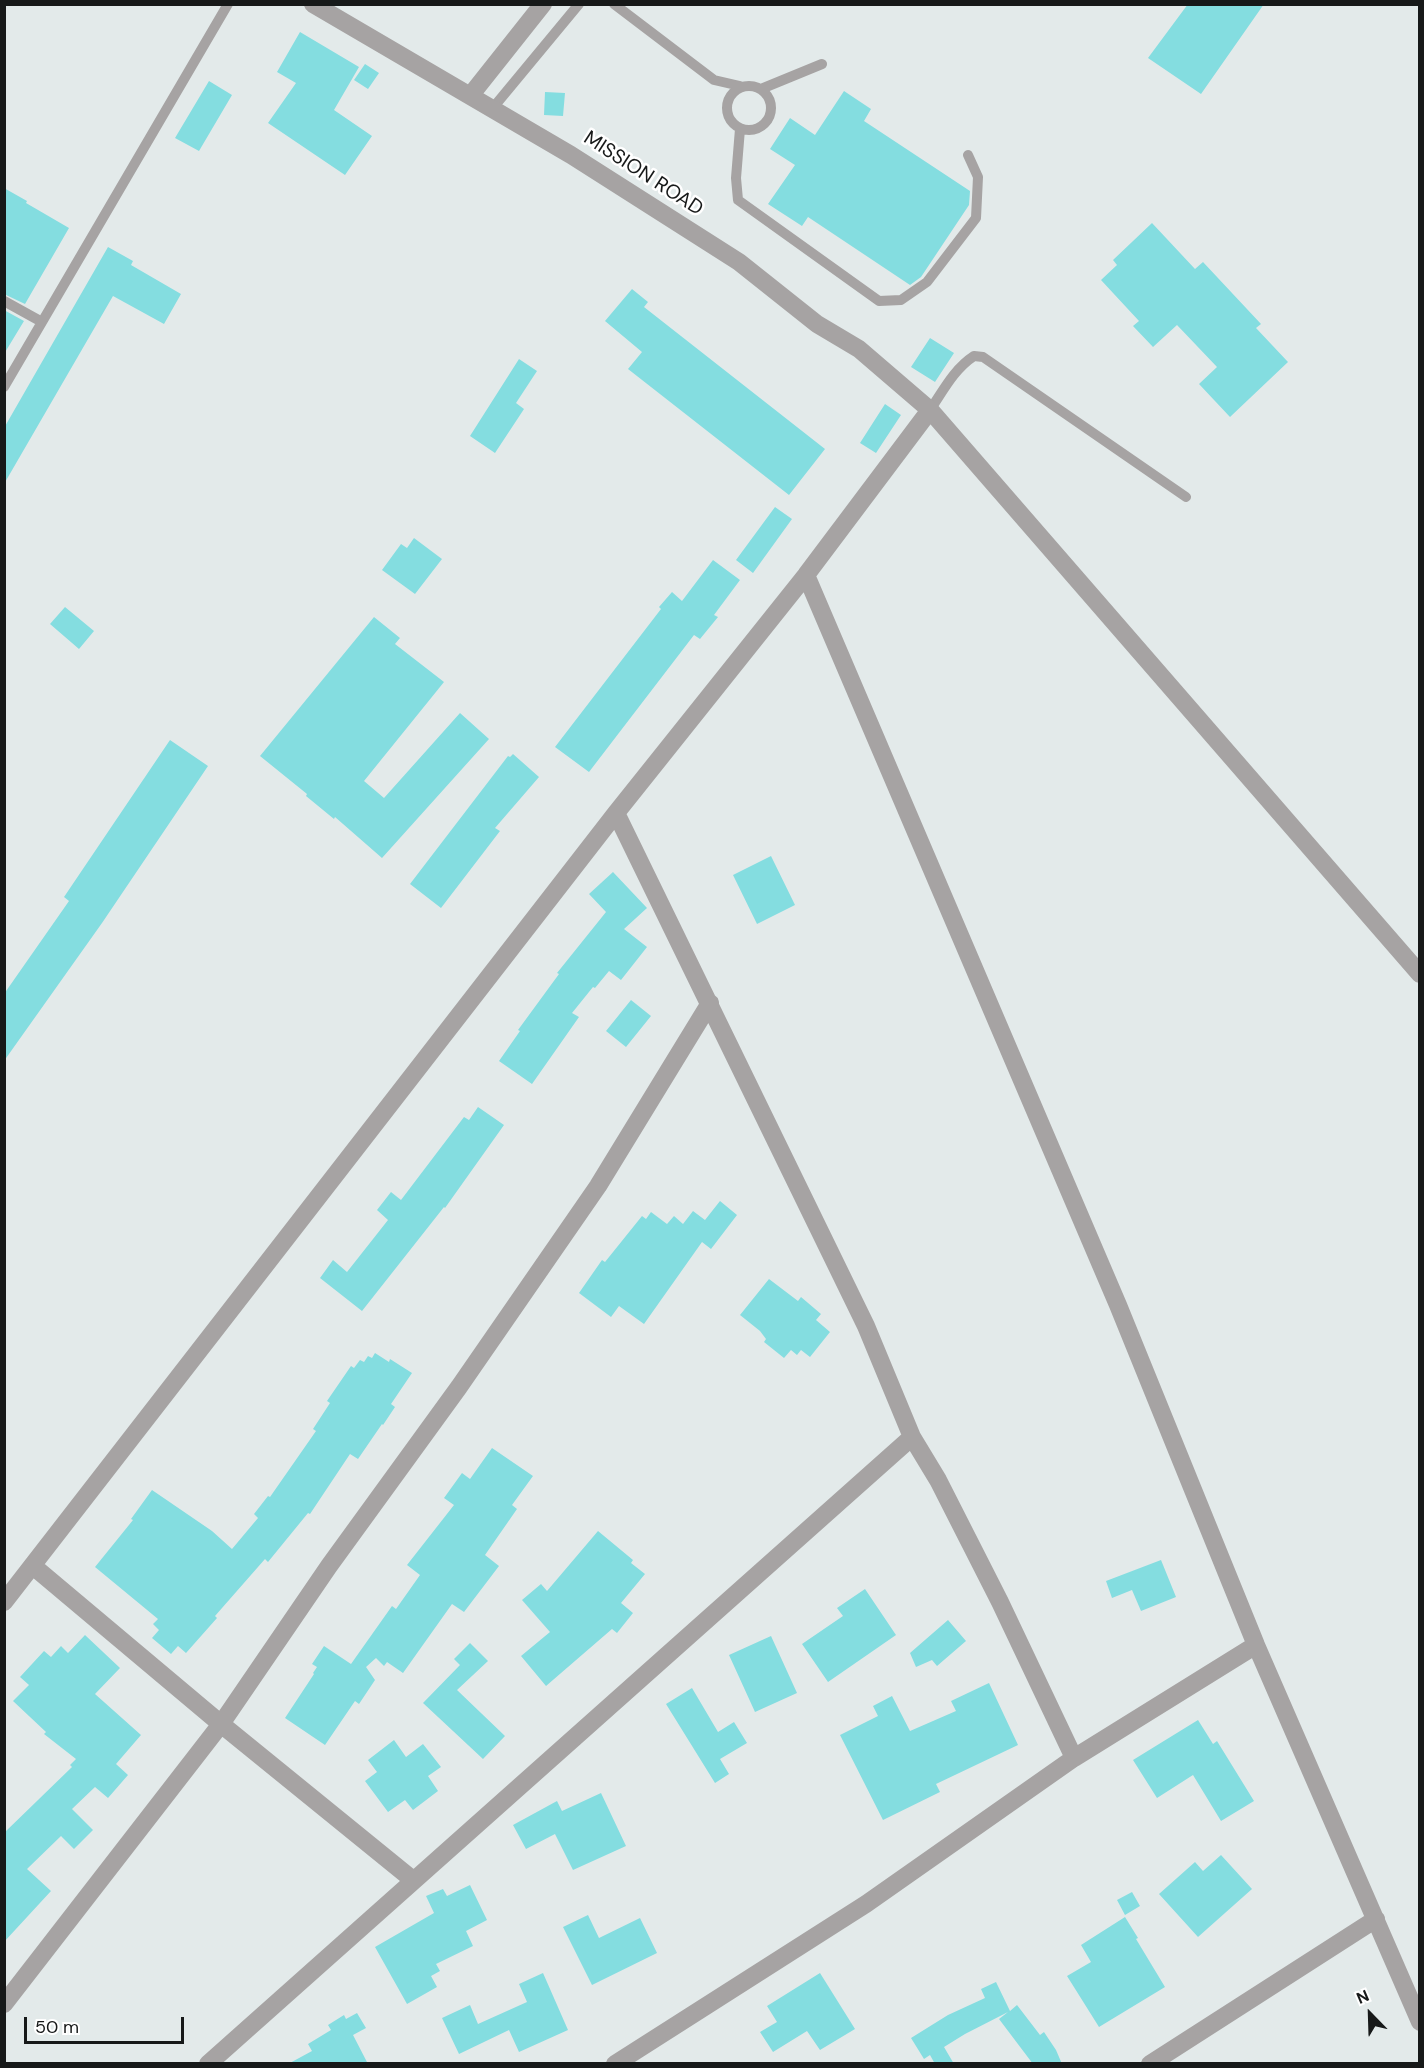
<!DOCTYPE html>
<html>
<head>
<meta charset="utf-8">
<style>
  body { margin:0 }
  #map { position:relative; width:1424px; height:2068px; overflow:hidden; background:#e3eaea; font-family:"DM Sans",sans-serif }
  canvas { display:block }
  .frame { position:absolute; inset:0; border:6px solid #171919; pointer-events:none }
  .north { position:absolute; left:1340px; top:1984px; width:60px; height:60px; -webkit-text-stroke:4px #fff; paint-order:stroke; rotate:337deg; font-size:16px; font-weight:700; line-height:24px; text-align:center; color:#171919 }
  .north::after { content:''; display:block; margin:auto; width:21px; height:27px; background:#171919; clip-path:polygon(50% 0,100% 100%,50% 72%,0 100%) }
  .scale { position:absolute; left:24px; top:2017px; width:160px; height:27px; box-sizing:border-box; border:3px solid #171919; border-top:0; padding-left:8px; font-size:18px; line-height:21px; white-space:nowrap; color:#171919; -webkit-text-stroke:4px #fff; paint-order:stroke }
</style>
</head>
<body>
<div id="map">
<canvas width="1424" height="2068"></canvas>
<div class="frame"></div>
<div class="north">N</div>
<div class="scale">50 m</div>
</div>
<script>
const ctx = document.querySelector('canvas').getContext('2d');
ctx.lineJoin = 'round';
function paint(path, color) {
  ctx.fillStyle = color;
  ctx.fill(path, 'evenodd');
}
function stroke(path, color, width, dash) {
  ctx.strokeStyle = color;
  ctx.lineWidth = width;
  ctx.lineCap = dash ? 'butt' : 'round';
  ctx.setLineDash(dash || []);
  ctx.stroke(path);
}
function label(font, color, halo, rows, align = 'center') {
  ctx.font = font + ' "DM Sans",sans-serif';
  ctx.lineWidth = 5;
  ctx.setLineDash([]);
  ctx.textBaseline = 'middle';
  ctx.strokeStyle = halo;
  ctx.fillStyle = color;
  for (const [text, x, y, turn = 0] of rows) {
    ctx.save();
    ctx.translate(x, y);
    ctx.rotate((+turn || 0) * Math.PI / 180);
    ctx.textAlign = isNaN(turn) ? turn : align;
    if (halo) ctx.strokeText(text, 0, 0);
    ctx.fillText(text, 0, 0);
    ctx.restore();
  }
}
paint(new Path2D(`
  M 1188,4 L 1264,4 L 1201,94 L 1148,58 Z
  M 300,32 L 359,67 L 334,110 L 372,136 L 345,175 L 268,123 L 296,83 L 277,72 Z
  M 365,64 L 379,73 L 368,89 L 354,80 Z
  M 209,81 L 232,95 L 199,151 L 175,138 Z
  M 844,91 L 871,109 L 864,121 L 970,191 L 969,205 L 921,277 L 910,285 L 808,217 L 802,226 L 768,204 L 795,165 L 770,149 L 790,118 L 815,135 Z
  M 545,92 L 565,93 L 563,116 L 544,115 Z
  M 4,188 L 27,201 L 26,203 L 69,228 L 25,304 L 4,294 Z
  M 1152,223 L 1195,269 L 1203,262 L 1261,324 L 1256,328 L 1288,362 L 1230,417 L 1199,384 L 1217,367 L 1177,325 L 1153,347 L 1133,326 L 1139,321 L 1101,280 L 1117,265 L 1113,260 Z
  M 108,247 L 133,261 L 131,265 L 181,294 L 164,324 L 113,296 L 4,484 L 4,428 Z
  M 632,289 L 648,302 L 644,307 L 825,449 L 789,495 L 628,369 L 642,352 L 605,321 Z
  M 4,310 L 24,321 L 4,354 Z
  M 930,338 L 954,353 L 935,382 L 911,367 Z
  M 519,359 L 537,371 L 516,403 L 524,409 L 495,453 L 470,436 Z
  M 885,404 L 901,415 L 876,453 L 860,443 Z
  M 775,507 L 792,519 L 753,573 L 736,560 Z
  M 414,538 L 442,559 L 415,594 L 382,570 L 401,544 L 407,548 Z
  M 713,560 L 740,580 L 714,615 L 718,617 L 700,639 L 694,635 L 589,772 L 555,747 L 661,609 L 659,607 L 672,592 L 682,601 Z
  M 65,607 L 94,631 L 79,649 L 50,624 Z
  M 374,617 L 400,638 L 395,644 L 444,682 L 364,781 L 384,798 L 460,713 L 489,739 L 382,858 L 335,817 L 334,819 L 306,796 L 307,794 L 260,756 Z
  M 170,740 L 208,766 L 102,923 L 4,1061 L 4,994 L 69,901 L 64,897 Z
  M 513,754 L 539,777 L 495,828 L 500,831 L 441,908 L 410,884 L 508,756 L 510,757 Z
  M 771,856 L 795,905 L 757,924 L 733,875 Z
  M 613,872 L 647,908 L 624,929 L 647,947 L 621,980 L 609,971 L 595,988 L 593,987 L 572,1013 L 579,1017 L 532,1084 L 499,1061 L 520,1031 L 518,1030 L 559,974 L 557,973 L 606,912 L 589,894 Z
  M 631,1000 L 651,1016 L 626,1047 L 606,1031 Z
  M 478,1107 L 504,1125 L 445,1208 L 444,1207 L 362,1311 L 320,1278 L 333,1260 L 347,1272 L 388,1220 L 377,1210 L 391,1192 L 401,1200 L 464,1117 L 469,1120 Z
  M 720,1201 L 737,1215 L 711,1249 L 702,1242 L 644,1324 L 619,1306 L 611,1317 L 579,1293 L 602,1260 L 605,1262 L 642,1216 L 646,1219 L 651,1212 L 667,1224 L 674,1216 L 683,1224 L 693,1211 L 705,1220 Z
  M 769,1279 L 798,1301 L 801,1297 L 821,1314 L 816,1320 L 830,1332 L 810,1357 L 801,1350 L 797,1355 L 791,1350 L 784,1358 L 764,1342 L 766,1339 L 760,1331 L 740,1315 Z
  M 375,1353 L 389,1362 L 390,1359 L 412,1373 L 391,1404 L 395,1407 L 383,1425 L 382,1424 L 358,1459 L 350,1454 L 310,1514 L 308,1513 L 268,1562 L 265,1559 L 215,1616 L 217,1618 L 186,1653 L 178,1646 L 171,1654 L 152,1638 L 159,1630 L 153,1624 L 158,1619 L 95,1567 L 133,1520 L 131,1519 L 152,1490 L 212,1531 L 232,1549 L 258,1518 L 254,1514 L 268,1496 L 270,1497 L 316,1431 L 313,1429 L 330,1403 L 327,1401 L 351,1366 L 354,1368 L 360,1360 L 364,1362 L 368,1356 L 372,1358 Z
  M 492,1448 L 533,1476 L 512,1505 L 517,1509 L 485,1555 L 499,1566 L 464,1612 L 452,1604 L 403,1673 L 387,1662 L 384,1666 L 376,1658 L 366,1667 L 375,1680 L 359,1704 L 355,1701 L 325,1745 L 285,1718 L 314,1674 L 313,1673 L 317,1667 L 312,1664 L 324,1646 L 351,1664 L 392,1606 L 396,1609 L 420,1575 L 407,1565 L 454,1505 L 444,1498 L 462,1473 L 470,1479 Z
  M 598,1531 L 633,1560 L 631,1563 L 645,1574 L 621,1603 L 633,1613 L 617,1633 L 612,1629 L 546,1686 L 521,1656 L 550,1632 L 522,1600 L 541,1584 L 547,1591 Z
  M 1161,1560 L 1176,1597 L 1141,1611 L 1132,1590 L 1112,1598 L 1106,1581 Z
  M 865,1589 L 896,1635 L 828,1682 L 802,1644 L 843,1616 L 837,1608 Z
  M 948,1620 L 966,1641 L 937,1666 L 932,1660 L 916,1667 L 910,1653 Z
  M 85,1635 L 120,1668 L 95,1694 L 141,1735 L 116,1764 L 128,1775 L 108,1798 L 95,1787 L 72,1809 L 93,1830 L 74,1849 L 61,1836 L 27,1869 L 51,1891 L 4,1942 L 4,1833 L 72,1767 L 70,1765 L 76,1759 L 44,1734 L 46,1732 L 13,1701 L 29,1685 L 20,1677 L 44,1651 L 51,1657 L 61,1646 L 68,1653 Z
  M 771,1636 L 797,1693 L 755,1712 L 729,1655 Z
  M 470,1643 L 488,1661 L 457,1690 L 505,1736 L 483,1759 L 423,1703 L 460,1665 L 454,1659 Z
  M 989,1683 L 1018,1745 L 936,1784 L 940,1792 L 883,1820 L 840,1735 L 878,1716 L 873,1706 L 892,1696 L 910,1731 L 956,1711 L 951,1701 Z
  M 692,1688 L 718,1732 L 734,1722 L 747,1743 L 720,1759 L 729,1774 L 715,1783 L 666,1704 Z
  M 1198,1720 L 1213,1744 L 1217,1741 L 1254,1801 L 1221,1821 L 1193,1775 L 1157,1798 L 1133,1760 Z
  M 394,1740 L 406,1757 L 423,1744 L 441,1767 L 428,1776 L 438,1791 L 413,1810 L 405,1800 L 388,1812 L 365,1781 L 377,1772 L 368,1760 Z
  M 601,1793 L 626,1846 L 573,1870 L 555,1834 L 526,1849 L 513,1825 L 557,1801 L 562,1811 Z
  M 1221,1855 L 1252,1889 L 1198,1937 L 1159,1894 L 1195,1862 L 1203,1871 Z
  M 470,1885 L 487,1920 L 466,1931 L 473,1946 L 436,1964 L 440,1971 L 431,1976 L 437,1987 L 407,2004 L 375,1947 L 434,1913 L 426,1896 L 443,1889 L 447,1896 Z
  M 1132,1892 L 1140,1906 L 1125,1915 L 1117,1900 Z
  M 588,1915 L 599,1938 L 640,1918 L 657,1953 L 592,1985 L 563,1927 Z
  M 1125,1917 L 1138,1938 L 1136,1939 L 1165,1987 L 1099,2027 L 1067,1976 L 1091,1962 L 1081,1945 Z
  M 543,1973 L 568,2030 L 519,2052 L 509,2030 L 459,2054 L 442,2018 L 470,2005 L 478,2024 L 527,2002 L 519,1984 Z
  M 820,1973 L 855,2029 L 820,2050 L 807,2031 L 773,2052 L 760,2032 L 777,2022 L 767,2006 Z
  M 996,1982 L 1010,2011 L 1017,2005 L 1040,2035 L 1044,2032 L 1056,2050 L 1062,2064 L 1033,2064 L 999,2019 L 1008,2012 L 965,2034 L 944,2047 L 954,2064 L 935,2064 L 930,2055 L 924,2059 L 911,2038 L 948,2015 L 985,1998 L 981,1989 Z
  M 357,2013 L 366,2028 L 353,2035 L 368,2064 L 288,2064 L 312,2051 L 308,2044 L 331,2030 L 328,2025 L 344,2015 L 346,2019 Z`), '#84dde0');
stroke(new Path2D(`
  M 614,4 L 714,80 L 740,86
  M727 108a22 22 0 1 1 44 0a22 22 0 1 1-44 0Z
  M 761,89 L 822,64
  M 492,109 L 579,4
  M 740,129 L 736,178 L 738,200 L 879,301 L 901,300 L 927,282 L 976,218 L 978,177 L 968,155
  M 4,301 L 42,322
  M 4,387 L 228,4
  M 930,410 C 943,391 954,369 974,356 L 983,357 L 1186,497`), '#a6a3a3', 10);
stroke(new Path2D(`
  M 313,4 L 571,155 L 739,262 L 817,324 L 859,349 L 930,410 L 1420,974
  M 470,96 L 543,4
  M 806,575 L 1118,1305 L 1256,1645 L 1420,2022
  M 616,813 L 866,1326 L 912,1437 L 938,1480 L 1000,1602 L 1074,1758
  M 33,1566 L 221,1724 L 413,1880
  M 4,1602 L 616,813 L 806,575 L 930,410
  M 4,2004 L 221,1724 L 329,1566 L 459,1387 L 598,1186 L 710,1003
  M 208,2064 L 912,1437
  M 615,2064 L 866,1904 L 1074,1758 L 1256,1645
  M 1150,2064 L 1376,1919`), '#a6a3a3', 18);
label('20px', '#171919', '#fff', [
  ["MISSION ROAD",643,174,33]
]);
</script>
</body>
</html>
